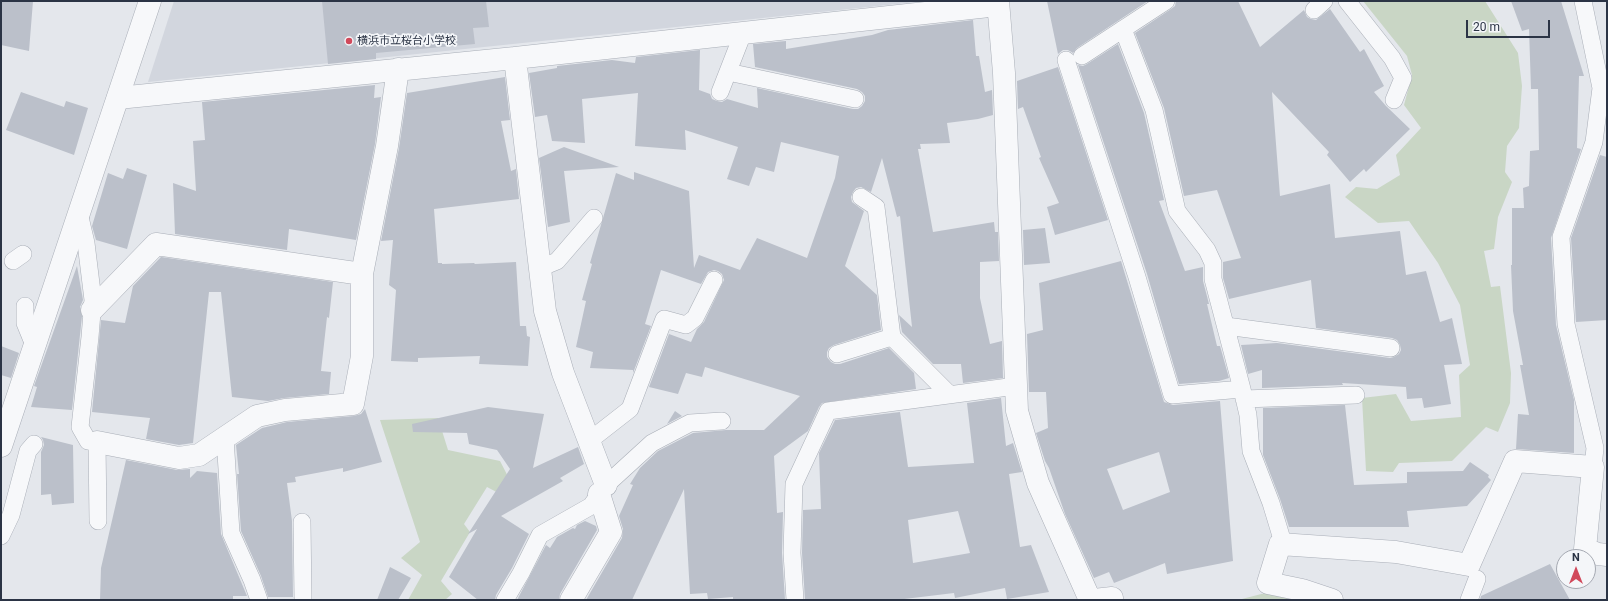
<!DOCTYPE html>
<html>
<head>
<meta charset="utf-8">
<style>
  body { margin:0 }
  #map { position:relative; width:1608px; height:601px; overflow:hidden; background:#e4e7ec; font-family:Roboto,sans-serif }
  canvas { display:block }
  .frame { position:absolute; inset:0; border:2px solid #2b3445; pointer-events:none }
  .north { position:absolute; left:1556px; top:549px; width:40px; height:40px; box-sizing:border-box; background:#f4f6f9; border:1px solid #a4a8b1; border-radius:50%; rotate:0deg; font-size:11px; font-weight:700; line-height:16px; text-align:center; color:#2b3445 }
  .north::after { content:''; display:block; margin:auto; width:14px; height:18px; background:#d1495b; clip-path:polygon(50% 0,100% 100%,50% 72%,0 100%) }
  .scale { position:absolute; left:1466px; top:20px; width:84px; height:18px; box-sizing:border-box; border:2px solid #2b3445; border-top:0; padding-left:5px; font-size:12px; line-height:14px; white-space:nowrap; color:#2b3445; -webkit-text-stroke:3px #f4f6f9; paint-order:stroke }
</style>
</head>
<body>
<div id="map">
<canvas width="1608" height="601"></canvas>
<div class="frame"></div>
<div class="north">N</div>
<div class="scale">20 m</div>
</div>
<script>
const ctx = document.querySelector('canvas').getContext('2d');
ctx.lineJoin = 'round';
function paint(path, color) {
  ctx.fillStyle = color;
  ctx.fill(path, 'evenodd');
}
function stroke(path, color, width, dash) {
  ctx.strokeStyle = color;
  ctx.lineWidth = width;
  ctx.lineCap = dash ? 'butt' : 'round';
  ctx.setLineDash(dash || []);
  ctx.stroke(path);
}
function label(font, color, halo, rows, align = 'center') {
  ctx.font = font + ' Roboto,"Noto Sans JP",sans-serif';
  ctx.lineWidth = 3.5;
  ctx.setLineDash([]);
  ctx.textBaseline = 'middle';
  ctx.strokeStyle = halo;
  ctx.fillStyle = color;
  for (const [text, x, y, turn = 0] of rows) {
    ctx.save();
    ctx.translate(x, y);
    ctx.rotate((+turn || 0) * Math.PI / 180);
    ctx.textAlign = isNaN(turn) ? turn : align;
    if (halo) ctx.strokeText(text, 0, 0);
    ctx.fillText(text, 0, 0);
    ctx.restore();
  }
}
paint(new Path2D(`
  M 174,1 L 926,1 L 148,82 Z`), '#d2d6de');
paint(new Path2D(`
  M 1363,1 L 1485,1 L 1518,53 L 1522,86 L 1519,128 L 1507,146 L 1505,172 L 1512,182 L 1498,217 L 1494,249 L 1484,251 L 1491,287 L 1500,286 L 1511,373 L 1510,403 L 1498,432 L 1486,427 L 1452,461 L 1399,463 L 1393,472 L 1366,471 L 1362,398 L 1396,394 L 1411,421 L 1461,417 L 1459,375 L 1470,365 L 1460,305 L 1438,263 L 1409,221 L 1378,223 L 1345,197 L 1356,187 L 1377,189 L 1400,175 L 1396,155 L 1421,128 L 1404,105 L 1412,75 L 1407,56 Z
  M 438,418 L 448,450 L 500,461 L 515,490 L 506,497 L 487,487 L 464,524 L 470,532 L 441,581 L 452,594 L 445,600 L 408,600 L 422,575 L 401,558 L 420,542 L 380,420 Z
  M 1269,592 L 1299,600 L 1238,600 Z`), '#c9d6c5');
paint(new Path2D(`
  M 1,1 L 33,1 L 29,51 L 1,45 Z
  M 322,1 L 486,1 L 489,27 L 473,28 L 475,44 L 376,53 L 376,59 L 328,64 Z
  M 1047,1 L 1148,1 L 1077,48 L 1073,53 L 1068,50 L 1063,50 L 1058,54 Z
  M 1176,1 L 1238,1 L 1260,47 L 1304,10 L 1307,17 L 1311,19 L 1316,20 L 1330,9 L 1360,52 L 1364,49 L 1384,86 L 1374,92 L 1386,106 L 1410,129 L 1366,172 L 1364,169 L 1350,182 L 1327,155 L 1329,152 L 1272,92 L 1280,196 L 1330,184 L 1335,238 L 1400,231 L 1406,275 L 1426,271 L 1440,322 L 1452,318 L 1462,364 L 1444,365 L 1451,404 L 1424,408 L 1422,398 L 1407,399 L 1406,387 L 1342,383 L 1343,385 L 1262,388 L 1262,370 L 1248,374 L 1241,345 L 1277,343 L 1390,358 L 1394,357 L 1399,354 L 1401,350 L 1400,345 L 1397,340 L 1392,338 L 1316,328 L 1311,280 L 1229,299 L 1223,278 L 1223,262 L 1241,258 L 1217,190 L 1184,196 L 1164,108 L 1135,33 L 1171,9 L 1175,6 Z
  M 1511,1 L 1561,1 L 1584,76 L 1579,76 L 1577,148 L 1581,149 L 1551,238 L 1556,325 L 1574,400 L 1574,453 L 1516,449 L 1518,414 L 1529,415 L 1520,365 L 1523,365 L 1513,311 L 1511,265 L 1512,265 L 1512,208 L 1524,208 L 1523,188 L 1529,186 L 1530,151 L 1539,150 L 1538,89 L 1531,89 L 1529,29 L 1522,31 Z
  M 973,20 L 976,56 L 979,56 L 985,92 L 992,90 L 993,115 L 978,119 L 947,123 L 950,143 L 920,144 L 921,149 L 918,149 L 933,232 L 994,222 L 995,232 L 998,232 L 999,261 L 980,262 L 980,298 L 990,344 L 1002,341 L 1003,378 L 963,383 L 961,364 L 933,364 L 902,332 L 899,315 L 912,327 L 900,216 L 897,217 L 882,158 L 871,192 L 861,187 L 856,188 L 853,192 L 851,197 L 852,202 L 864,211 L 845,266 L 877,295 L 881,330 L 834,345 L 829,348 L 827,352 L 827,357 L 831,362 L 835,364 L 840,364 L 889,348 L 914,373 L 916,389 L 822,403 L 819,407 L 808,431 L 774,456 L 777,513 L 783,512 L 782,553 L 785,600 L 733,600 L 733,597 L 708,599 L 707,593 L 690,594 L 684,489 L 632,600 L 586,600 L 622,538 L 623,529 L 619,516 L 633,485 L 630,484 L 640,468 L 658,451 L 693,433 L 726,430 L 764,430 L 800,396 L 705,367 L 702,377 L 686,373 L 678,394 L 649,387 L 669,334 L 691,342 L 697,329 L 704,322 L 724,280 L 722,274 L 718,271 L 714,270 L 708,272 L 701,284 L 661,270 L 645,324 L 651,326 L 633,373 L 633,370 L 590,368 L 593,352 L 576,347 L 586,301 L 582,300 L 592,264 L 590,263 L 616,173 L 634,180 L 634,172 L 689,191 L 694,268 L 699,255 L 740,270 L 757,238 L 807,258 L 835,178 L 839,156 L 781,142 L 774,172 L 756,167 L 749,186 L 727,179 L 738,147 L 685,130 L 686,150 L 635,146 L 638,93 L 582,99 L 585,143 L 552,141 L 547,115 L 535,117 L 529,73 L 557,68 L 557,66 L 612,60 L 635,63 L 636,57 L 700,50 L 699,90 L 710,94 L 712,99 L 717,101 L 722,102 L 727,99 L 758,108 L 757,88 L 853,109 L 858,109 L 862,106 L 865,101 L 865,96 L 862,92 L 857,89 L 755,67 L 753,44 L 786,41 L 786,49 L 872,35 L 888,30 Z
  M 1118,44 L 1144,113 L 1164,200 L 1159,201 L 1185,271 L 1203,267 L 1203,281 L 1209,304 L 1207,304 L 1217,346 L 1220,346 L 1229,378 L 1219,381 L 1179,384 L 1147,274 L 1078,65 L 1083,66 L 1087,64 Z
  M 1058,67 L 1108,220 L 1055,235 L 1047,207 L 1059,203 L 1039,158 L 1041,157 L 1023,107 L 1018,109 L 1017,81 Z
  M 505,77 L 510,120 L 501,121 L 511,171 L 516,169 L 519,199 L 434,209 L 438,263 L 442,263 L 442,264 L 474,263 L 475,264 L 516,262 L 520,326 L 526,326 L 527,336 L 530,337 L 528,366 L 479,364 L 480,356 L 418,358 L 418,362 L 391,361 L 396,290 L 389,285 L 393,240 L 381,241 L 399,148 L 407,93 Z
  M 375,85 L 374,98 L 381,97 L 375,144 L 356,240 L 289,229 L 287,250 L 175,234 L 173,183 L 196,191 L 193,141 L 205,140 L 202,102 Z
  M 21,92 L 64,107 L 66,101 L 88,108 L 74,155 L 6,130 Z
  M 564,147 L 619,167 L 564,171 L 570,222 L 548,227 L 539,158 Z
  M 1600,155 L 1607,157 L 1607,320 L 1576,322 L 1571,238 Z
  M 127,168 L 147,175 L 127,249 L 96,240 L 92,226 L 108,173 L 123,179 Z
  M 1045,228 L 1050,263 L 1024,265 L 1023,230 Z
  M 161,257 L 333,282 L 329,318 L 327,317 L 321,371 L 331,372 L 329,394 L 284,398 L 268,401 L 232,397 L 221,292 L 209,292 L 193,443 L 179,445 L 146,439 L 150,418 L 92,412 L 101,320 L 125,323 L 133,286 Z
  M 1121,261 L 1164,402 L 1173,405 L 1220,401 L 1233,561 L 1167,574 L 1165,563 L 1114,583 L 1109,572 L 1094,578 L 1065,514 L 1049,468 L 1045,461 L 1036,433 L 1048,428 L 1046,392 L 1029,392 L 1027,334 L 1043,330 L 1039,283 ZM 1159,452 L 1170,492 L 1123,510 L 1107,469 Z
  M 77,266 L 83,300 L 80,307 L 82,316 L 72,410 L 31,407 L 37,387 L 34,386 Z
  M 1,346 L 19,353 L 11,378 L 1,375 Z
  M 1001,398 L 1006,446 L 1013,443 L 1022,472 L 1009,474 L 1020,547 L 1031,545 L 1049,592 L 1007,599 L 1005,588 L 955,598 L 954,593 L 896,600 L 805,600 L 802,553 L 803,510 L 821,509 L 819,453 L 835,420 L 900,412 L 908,467 L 974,463 L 967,403 ZM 958,511 L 970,553 L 913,563 L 908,520 Z
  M 1345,405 L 1354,485 L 1407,483 L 1407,472 L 1463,471 L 1470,462 L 1489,475 L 1488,477 L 1491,480 L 1467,506 L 1407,511 L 1409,527 L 1289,527 L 1280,499 L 1263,455 L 1263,408 Z
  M 488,407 L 544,414 L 533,468 L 578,447 L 584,464 L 560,478 L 563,481 L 501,516 L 529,534 L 512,568 L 496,595 L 495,600 L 478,600 L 449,577 L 477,529 L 468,534 L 510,469 L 497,450 L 469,444 L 467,433 L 413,432 L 412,424 Z
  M 365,409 L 382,462 L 343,472 L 343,468 L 295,477 L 296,482 L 287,483 L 292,521 L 293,597 L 268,597 L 261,576 L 241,531 L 237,474 L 239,474 L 236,445 L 262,428 L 287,422 L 354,416 L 361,414 Z
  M 675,411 L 682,416 L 667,424 Z
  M 41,437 L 73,445 L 74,503 L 52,505 L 51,494 L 41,495 L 41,452 L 44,445 L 43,440 Z
  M 126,460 L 177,470 L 190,469 L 190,478 L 197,471 L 217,473 L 221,534 L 247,596 L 233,596 L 233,600 L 100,600 L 101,568 Z
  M 585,521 L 596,526 L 597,530 L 560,594 L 559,600 L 517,600 L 546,545 L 550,548 L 557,537 L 573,528 L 575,529 L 577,525 Z
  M 1550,564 L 1570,600 L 1480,600 L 1481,596 Z
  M 390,567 L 411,578 L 398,600 L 377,600 Z`), '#bbc0ca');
const service = new Path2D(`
  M 1347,1 L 1392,58 L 1403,78 L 1394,100
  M 1583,1 L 1601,88 L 1594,142 L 1561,237 L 1566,324 L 1595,448 L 1593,467
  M 1314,10 L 1324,1
  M 1123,29 L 1154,110 L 1177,211 L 1207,250 L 1213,263 L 1213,279 L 1242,389
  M 1082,56 L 1166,1
  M 1066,60 L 1137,277 L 1172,395 L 1242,389 L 1248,415 L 1251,451 L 1271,503 L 1281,536 L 1280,544
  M 728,72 L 855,99
  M 720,92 L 743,33
  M 861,197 L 876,207 L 892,337
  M 79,213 L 86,243 L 93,300 L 90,337 L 80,427 L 88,441 L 97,442 L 98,521
  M 13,261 L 23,254
  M 540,268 L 557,261 L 594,218
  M 25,306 L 25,323 L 34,345
  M 1226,326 L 1391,348
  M 837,354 L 892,337 L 950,395
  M 1244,399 L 1356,395
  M 225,437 L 231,533 L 252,580 L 259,600
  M 589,441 L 630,409 L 664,319 L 686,325 L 695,318 L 714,280
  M 302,522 L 303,600
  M 1,536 L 11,515 L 28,451 L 34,444
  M 505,600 L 521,573 L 540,535 L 591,506 L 606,485 L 652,443 L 690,423 L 722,421
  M 795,600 L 792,553 L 794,484 L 828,411 L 1016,386
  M 1469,600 L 1477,579`);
const minor = new Path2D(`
  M 998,1 L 1004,73 L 1017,411 L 1038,483 L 1090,600
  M 515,58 L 545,311 L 563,373 L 606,485
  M 118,98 L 515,58 L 998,5
  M 92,310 L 156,244 L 362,274
  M 97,442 L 179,458 L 199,455 L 257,416 L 285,410 L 353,404 L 362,356 L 362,274 L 387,146 L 398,69
  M 571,600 L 611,532 L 599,494
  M 1094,600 L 1112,598
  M 1332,600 L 1302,590 L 1268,583 L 1280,544 L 1396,552 L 1469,565 L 1515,461 L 1593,467 L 1585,549 L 1598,554 L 1607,555`);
const tertiary = new Path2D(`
  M 1,446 L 150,1`);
stroke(service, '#a9aeb7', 18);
stroke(minor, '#a9aeb7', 23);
stroke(tertiary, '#a9aeb7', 23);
stroke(service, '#f7f8fa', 17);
stroke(minor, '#f7f8fa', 22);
stroke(tertiary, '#f7f8fa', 22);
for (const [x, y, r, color] of [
  [349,41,4,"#d1495b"]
]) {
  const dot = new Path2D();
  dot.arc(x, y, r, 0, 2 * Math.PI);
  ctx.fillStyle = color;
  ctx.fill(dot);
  stroke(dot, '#f4f6f9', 1.5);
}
label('11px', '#2b3445', '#f4f6f9', [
  ["横浜市立桜台小学校",357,41]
], 'left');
</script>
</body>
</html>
